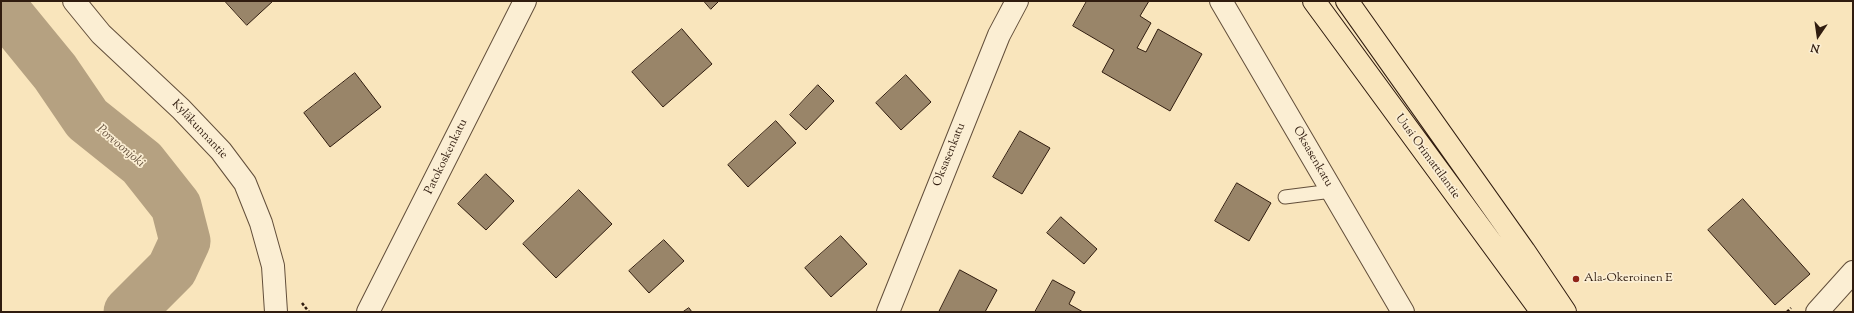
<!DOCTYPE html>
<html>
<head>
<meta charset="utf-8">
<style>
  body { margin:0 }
  #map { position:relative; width:1854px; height:313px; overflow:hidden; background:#f9e5bc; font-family:"Sorts Mill Goudy",serif }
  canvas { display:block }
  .frame { position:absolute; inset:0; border:2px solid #301c0f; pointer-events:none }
  .north { position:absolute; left:1798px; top:16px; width:40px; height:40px; -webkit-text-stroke:3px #fbeed3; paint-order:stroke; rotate:193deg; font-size:11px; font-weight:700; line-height:16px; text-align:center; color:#301c0f }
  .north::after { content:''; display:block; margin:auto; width:14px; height:18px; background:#301c0f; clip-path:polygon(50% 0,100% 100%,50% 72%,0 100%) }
</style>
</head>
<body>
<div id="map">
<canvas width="1854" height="313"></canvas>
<div class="frame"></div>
<div class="north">N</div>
</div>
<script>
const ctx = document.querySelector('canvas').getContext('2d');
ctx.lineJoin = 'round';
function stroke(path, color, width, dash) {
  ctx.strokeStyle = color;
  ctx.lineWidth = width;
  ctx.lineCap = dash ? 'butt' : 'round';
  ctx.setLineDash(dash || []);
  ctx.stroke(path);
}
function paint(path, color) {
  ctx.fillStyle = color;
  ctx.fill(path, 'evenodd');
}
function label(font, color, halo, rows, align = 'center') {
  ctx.font = font + ' "Sorts Mill Goudy",serif';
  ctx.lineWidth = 3.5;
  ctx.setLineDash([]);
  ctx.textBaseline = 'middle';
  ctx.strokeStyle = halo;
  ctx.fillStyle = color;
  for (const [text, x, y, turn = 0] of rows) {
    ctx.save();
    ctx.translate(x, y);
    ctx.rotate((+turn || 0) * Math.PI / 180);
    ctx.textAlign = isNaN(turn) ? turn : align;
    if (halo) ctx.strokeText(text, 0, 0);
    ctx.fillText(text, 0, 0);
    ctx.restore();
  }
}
stroke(new Path2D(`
  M 1,6 L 55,72 L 87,119 L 142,163 L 176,206 L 185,241 L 172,269 L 129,312`), '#b5a181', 51);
const building = new Path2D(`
  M 225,1 L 273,1 L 247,25 Z
  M 704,1 L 719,1 L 711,9 Z
  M 1087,1 L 1149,1 L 1140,16 L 1151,23 L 1137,48 L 1146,52 L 1158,29 L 1202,54 L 1170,111 L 1102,72 L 1114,50 L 1073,26 Z
  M 682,29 L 712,64 L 663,107 L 632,72 Z
  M 355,73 L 381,107 L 330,147 L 304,113 Z
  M 906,75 L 931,102 L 901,130 L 876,103 Z
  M 818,85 L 834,101 L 806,130 L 790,115 Z
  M 776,121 L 796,143 L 748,187 L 728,165 Z
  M 1020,131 L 1050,148 L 1022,194 L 993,177 Z
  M 486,174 L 514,201 L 486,230 L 458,204 Z
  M 1237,183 L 1271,203 L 1249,241 L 1215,221 Z
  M 579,190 L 612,224 L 556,278 L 523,244 Z
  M 1743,199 L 1810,274 L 1775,305 L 1708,230 Z
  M 1061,217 L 1097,249 L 1084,264 L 1047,233 Z
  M 841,236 L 867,264 L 831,297 L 805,268 Z
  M 664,240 L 684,261 L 649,293 L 629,271 Z
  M 960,270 L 997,290 L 985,312 L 939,312 Z
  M 1053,280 L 1075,292 L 1069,304 L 1083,312 L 1035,312 Z
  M 689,308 L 692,312 L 683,312 Z`);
paint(building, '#998569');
stroke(building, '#301c0f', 1);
const service = new Path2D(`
  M 1285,197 L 1332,191`);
const minor = new Path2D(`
  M 74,1 L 101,34 L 181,109 L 221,151 L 245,183 L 261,223 L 273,266 L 276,312
  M 1221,1 L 1403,312
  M 368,312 L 525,1
  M 888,312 L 999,35 L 1017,1
  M 1817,312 L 1853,272`);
const primary = new Path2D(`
  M 1314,1 L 1542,312
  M 1347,1 L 1524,251 L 1565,312`);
stroke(service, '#624e3a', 15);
stroke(minor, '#624e3a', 24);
stroke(primary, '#301c0f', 24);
stroke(new Path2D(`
  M 302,303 L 309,312
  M 1787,312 L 1791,308`), '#301c0f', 2.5, [3, 2]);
stroke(service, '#fbeed3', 13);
stroke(minor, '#fbeed3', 22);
stroke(primary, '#f9e5bc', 22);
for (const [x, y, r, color] of [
  [1576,279,4,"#8f2418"]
]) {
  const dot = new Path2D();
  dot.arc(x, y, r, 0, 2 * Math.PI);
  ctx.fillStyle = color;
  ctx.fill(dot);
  stroke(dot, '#fbeed3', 1.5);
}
label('12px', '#301c0f', '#fbeed3', [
  ["Kyläkunnantie",199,130,47],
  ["Oksasenkatu",950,155,-68],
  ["Patokoskenkatu",447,157,-64],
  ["Oksasenkatu",1312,157,60],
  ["Uusi Orimattilantie",1427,157,54]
]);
label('12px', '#301c0f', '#fbeed3', [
  ["Ala-Okeroinen E",1584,279]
], 'left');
label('italic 13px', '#65513d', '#fbeed3', [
  ["Porvoonjoki",120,147,40]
]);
</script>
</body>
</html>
